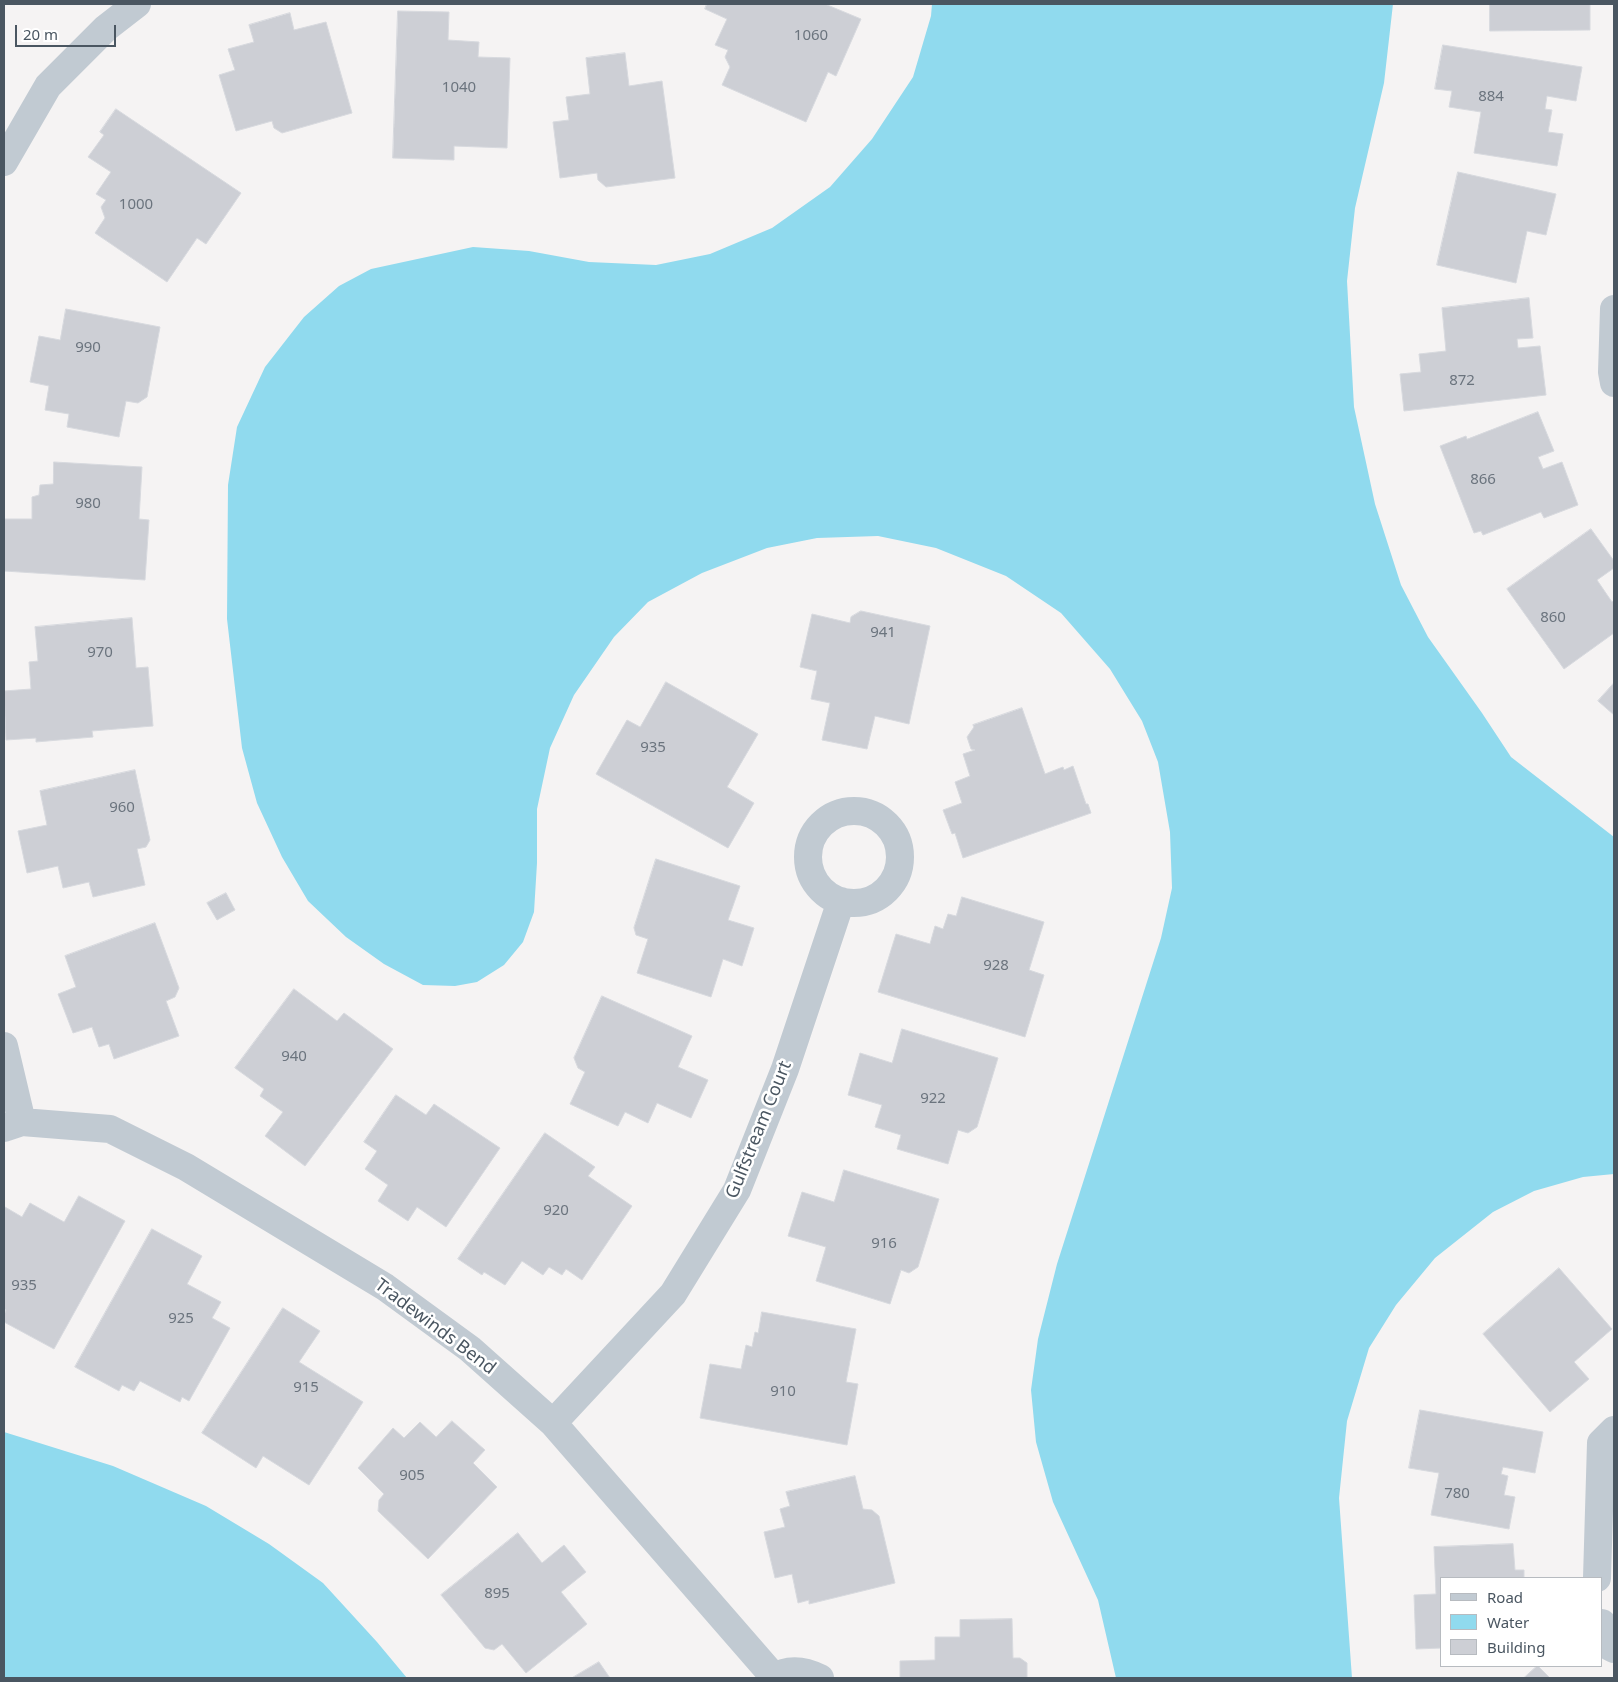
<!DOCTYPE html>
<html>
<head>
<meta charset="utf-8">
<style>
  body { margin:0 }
  #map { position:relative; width:1618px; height:1682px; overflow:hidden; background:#f5f3f3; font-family:"Noto Sans",sans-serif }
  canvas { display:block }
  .frame { position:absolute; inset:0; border:5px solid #4a5661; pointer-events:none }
  .legend { position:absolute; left:1440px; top:1577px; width:162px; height:90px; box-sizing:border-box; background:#fff; border:1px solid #b7bbc0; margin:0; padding:6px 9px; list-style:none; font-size:15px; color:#4a5661 }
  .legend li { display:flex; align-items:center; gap:10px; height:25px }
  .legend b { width:25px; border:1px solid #b7bbc0 }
  .scale { position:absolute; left:15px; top:25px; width:101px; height:22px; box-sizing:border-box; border:2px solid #4a5661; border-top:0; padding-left:6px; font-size:15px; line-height:18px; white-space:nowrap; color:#4a5661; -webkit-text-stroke:4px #fff; paint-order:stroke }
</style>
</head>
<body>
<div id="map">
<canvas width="1618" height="1682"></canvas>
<div class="frame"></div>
<ul class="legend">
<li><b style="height:6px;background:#c1cad2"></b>Road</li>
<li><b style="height:14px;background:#90daee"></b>Water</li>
<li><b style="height:14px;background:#cdcfd5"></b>Building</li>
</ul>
<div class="scale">20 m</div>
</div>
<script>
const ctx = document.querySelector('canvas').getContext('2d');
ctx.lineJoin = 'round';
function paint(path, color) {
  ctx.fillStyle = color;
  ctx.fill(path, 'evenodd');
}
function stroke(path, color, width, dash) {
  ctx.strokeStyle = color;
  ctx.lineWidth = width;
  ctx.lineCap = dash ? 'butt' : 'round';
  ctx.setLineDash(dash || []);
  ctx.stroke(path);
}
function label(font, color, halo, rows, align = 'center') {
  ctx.font = font + ' "Noto Sans",sans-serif';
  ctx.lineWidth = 5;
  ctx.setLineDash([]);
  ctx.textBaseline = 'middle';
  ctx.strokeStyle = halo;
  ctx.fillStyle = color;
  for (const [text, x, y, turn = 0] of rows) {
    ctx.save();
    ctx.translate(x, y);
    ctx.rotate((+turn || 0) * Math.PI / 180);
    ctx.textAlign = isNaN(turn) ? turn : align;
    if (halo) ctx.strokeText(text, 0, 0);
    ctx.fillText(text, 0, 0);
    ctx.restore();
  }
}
paint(new Path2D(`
  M 932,4 L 1393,4 L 1384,83 L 1355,208 L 1347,281 L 1354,407 L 1375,504 L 1401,585 L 1428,637 L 1482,713 L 1511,757 L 1614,837 L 1614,1174 L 1583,1177 L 1534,1191 L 1493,1212 L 1435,1258 L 1396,1305 L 1369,1348 L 1347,1421 L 1339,1498 L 1352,1678 L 1116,1678 L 1098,1600 L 1053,1502 L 1036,1442 L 1031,1390 L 1038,1339 L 1057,1264 L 1161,938 L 1172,888 L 1170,832 L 1158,762 L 1142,721 L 1110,669 L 1061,613 L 1006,576 L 936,548 L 878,536 L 817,538 L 767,548 L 702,573 L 648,602 L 614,637 L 574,695 L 550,748 L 537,809 L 537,863 L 534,912 L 523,942 L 504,965 L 477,982 L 455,986 L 423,985 L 384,964 L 346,937 L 308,901 L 282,857 L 257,803 L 242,748 L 227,619 L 228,485 L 237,427 L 265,367 L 304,317 L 339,286 L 371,269 L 473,247 L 529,251 L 589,262 L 656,265 L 710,254 L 772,228 L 830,187 L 872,139 L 913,77 L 931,16 Z
  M 4,1432 L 113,1466 L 206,1506 L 269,1544 L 323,1583 L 377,1642 L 407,1678 L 4,1678 Z`), '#90daee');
const building = new Path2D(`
  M 707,4 L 825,4 L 861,19 L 836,76 L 828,72 L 806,122 L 722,85 L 730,67 L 725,57 L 728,50 L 715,45 L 727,19 L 705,9 Z
  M 1490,4 L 1590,4 L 1590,30 L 1490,31 Z
  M 398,11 L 449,12 L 448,40 L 479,42 L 478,57 L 510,58 L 507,148 L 454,146 L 454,160 L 393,158 Z
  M 290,13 L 294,30 L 326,22 L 352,113 L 282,133 L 274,128 L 272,121 L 236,131 L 219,75 L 235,70 L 228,49 L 254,42 L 249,25 Z
  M 1443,45 L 1582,67 L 1576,101 L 1547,96 L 1545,109 L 1552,110 L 1548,132 L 1563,134 L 1557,166 L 1474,153 L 1481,112 L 1449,107 L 1452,91 L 1435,89 Z
  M 625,53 L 629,86 L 662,81 L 675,178 L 606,187 L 598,180 L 597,173 L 560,178 L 553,122 L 569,120 L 566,97 L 590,94 L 586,58 Z
  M 116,109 L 241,193 L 206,244 L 197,238 L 167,282 L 95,233 L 105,218 L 101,207 L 106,200 L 96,194 L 111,172 L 88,157 L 104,135 L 100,132 Z
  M 1458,172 L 1556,194 L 1546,235 L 1527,231 L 1516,283 L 1437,265 Z
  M 1529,298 L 1533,338 L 1517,339 L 1518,348 L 1540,346 L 1546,395 L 1404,411 L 1400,374 L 1421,372 L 1419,354 L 1446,351 L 1442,308 Z
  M 66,309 L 160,327 L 147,397 L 138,403 L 126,401 L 119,437 L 67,427 L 69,414 L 45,410 L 49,386 L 30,382 L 39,336 L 60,340 Z
  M 1538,412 L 1554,451 L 1538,457 L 1543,469 L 1562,462 L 1578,505 L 1544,518 L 1541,512 L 1483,535 L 1481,531 L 1474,533 L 1440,446 L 1466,436 L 1467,439 Z
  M 54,462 L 142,467 L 139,519 L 149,520 L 145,580 L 4,571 L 4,519 L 32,519 L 32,497 L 39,495 L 40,485 L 53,484 Z
  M 1591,529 L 1614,561 L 1614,568 L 1597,580 L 1612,602 L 1614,600 L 1614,633 L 1564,669 L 1507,589 Z
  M 861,611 L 930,626 L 909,724 L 875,716 L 867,749 L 822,740 L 830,703 L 811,699 L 817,671 L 800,667 L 812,614 L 850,623 L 851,617 Z
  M 132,618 L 136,668 L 148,667 L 153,726 L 92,731 L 93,737 L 36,742 L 36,738 L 6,740 L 4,691 L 31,689 L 29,662 L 38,661 L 35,627 Z
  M 666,682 L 758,734 L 727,787 L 754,803 L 728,848 L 596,774 L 627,720 L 640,727 Z
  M 1614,683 L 1614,715 L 1598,701 Z
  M 1022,708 L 1045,774 L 1063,767 L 1064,770 L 1073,766 L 1086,804 L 1088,804 L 1091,813 L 963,858 L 955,833 L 952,834 L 943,810 L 962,803 L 955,782 L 970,776 L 963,754 L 975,750 L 971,749 L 967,737 L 974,727 L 973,725 Z
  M 135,770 L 150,840 L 146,847 L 137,849 L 145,885 L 93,897 L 89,882 L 63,888 L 58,866 L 27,873 L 18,831 L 47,825 L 40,791 Z
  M 656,859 L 740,886 L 728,920 L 754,928 L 742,966 L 723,959 L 711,997 L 637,973 L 648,939 L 636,935 L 634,928 Z
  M 226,893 L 235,910 L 217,920 L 207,903 Z
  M 962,897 L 1044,922 L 1029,970 L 1044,975 L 1025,1037 L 878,992 L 896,934 L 930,944 L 935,926 L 943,929 L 948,914 L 956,916 Z
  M 155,923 L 179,988 L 175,997 L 166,1001 L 179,1036 L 114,1059 L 109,1044 L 99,1047 L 92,1027 L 73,1033 L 58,994 L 76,987 L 65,956 Z
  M 294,989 L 337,1021 L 344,1013 L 393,1049 L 305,1166 L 265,1136 L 283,1112 L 260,1096 L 264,1089 L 235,1068 Z
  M 602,996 L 692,1036 L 678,1067 L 708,1080 L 691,1118 L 657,1103 L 648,1123 L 625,1112 L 618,1126 L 570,1104 L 585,1072 L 578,1068 L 574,1058 Z
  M 902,1029 L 998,1058 L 977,1127 L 968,1133 L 958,1130 L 948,1164 L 897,1149 L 901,1135 L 875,1127 L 882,1105 L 848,1095 L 860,1053 L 892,1063 Z
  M 396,1095 L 426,1115 L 434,1104 L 500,1148 L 446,1227 L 417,1207 L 408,1221 L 378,1201 L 388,1185 L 365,1169 L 377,1151 L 364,1142 Z
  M 545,1133 L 595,1167 L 588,1176 L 632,1206 L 582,1280 L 566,1269 L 562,1275 L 549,1267 L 543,1275 L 522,1261 L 505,1285 L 484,1272 L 482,1275 L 458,1259 Z
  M 844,1170 L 939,1199 L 918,1267 L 909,1273 L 901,1270 L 890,1304 L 816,1281 L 826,1247 L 788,1236 L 802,1192 L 834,1202 Z
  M 79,1196 L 125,1221 L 54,1349 L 4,1322 L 4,1315 L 6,1310 L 4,1309 L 4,1209 L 5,1207 L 22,1217 L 30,1203 L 64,1222 Z
  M 152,1229 L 202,1256 L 187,1284 L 221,1302 L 212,1318 L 230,1328 L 189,1401 L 182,1397 L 180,1402 L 140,1381 L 134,1391 L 122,1385 L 119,1391 L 75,1367 Z
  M 1559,1268 L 1612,1329 L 1574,1362 L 1589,1379 L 1550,1412 L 1483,1334 Z
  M 283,1308 L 320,1331 L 299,1362 L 363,1402 L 309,1485 L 263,1456 L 256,1468 L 202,1433 Z
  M 762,1312 L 856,1329 L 846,1382 L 858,1384 L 847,1445 L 700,1418 L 710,1364 L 741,1369 L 746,1345 L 752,1347 L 755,1332 L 758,1333 Z
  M 1420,1410 L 1543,1432 L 1535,1473 L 1503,1467 L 1501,1474 L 1508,1476 L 1504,1495 L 1515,1497 L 1509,1529 L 1431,1515 L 1439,1473 L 1409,1468 Z
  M 452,1421 L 485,1450 L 473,1463 L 497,1487 L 428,1559 L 378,1511 L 379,1500 L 384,1494 L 358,1468 L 393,1428 L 404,1438 L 420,1422 L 436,1437 Z
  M 855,1476 L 863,1509 L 872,1510 L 879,1516 L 895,1583 L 809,1604 L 809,1600 L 798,1603 L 792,1574 L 775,1578 L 764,1532 L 785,1527 L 780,1509 L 790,1506 L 786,1492 Z
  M 518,1533 L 542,1563 L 564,1545 L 586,1572 L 561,1592 L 587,1624 L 526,1673 L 502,1644 L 494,1650 L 485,1648 L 441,1595 Z
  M 1513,1544 L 1515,1570 L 1524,1570 L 1524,1578 L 1442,1578 L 1442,1648 L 1416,1649 L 1414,1595 L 1436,1594 L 1434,1547 Z
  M 1012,1619 L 1013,1658 L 1020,1658 L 1027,1663 L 1027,1678 L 900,1678 L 900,1661 L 935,1660 L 935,1637 L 960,1637 L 960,1620 Z
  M 599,1662 L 610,1678 L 572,1678 Z
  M 1537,1666 L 1538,1666 L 1550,1678 L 1524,1678 Z`);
paint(building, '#cdcfd5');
stroke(building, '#d7d9de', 1);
stroke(new Path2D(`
  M 4,162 L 48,86 L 106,28 L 137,4
  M 1614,309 L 1612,372 L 1614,383
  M808 857a46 46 0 1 1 92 0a46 46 0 1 1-92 0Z
  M 4,1046 L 22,1122
  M 4,1128 L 22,1122 L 110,1129 L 186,1167 L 385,1287 L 470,1349 L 553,1423 L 774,1677
  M 553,1423 L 673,1294 L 737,1190 L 785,1069 L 841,901
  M 1597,1578 L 1601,1443 L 1614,1430
  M 1602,1623 L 1610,1647 L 1614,1649
  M 773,1678 C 788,1668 804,1670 820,1678`), '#c1cad2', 28);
label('15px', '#6b747e', null, [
  ["1060",811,36],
  ["1040",459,88],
  ["884",1491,97],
  ["1000",136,205],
  ["990",88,348],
  ["872",1462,381],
  ["866",1483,480],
  ["980",88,504],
  ["860",1553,618],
  ["941",883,633],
  ["970",100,653],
  ["935",653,748],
  ["960",122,808],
  ["928",996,966],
  ["940",294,1057],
  ["922",933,1099],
  ["920",556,1211],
  ["916",884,1244],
  ["935",24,1286],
  ["925",181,1319],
  ["915",306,1388],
  ["910",783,1392],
  ["905",412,1476],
  ["780",1457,1494],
  ["895",497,1594]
]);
label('18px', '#4a5661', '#fff', [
  ["Gulfstream Court",759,1130,-68],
  ["Tradewinds Bend",435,1327,37]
]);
</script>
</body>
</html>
